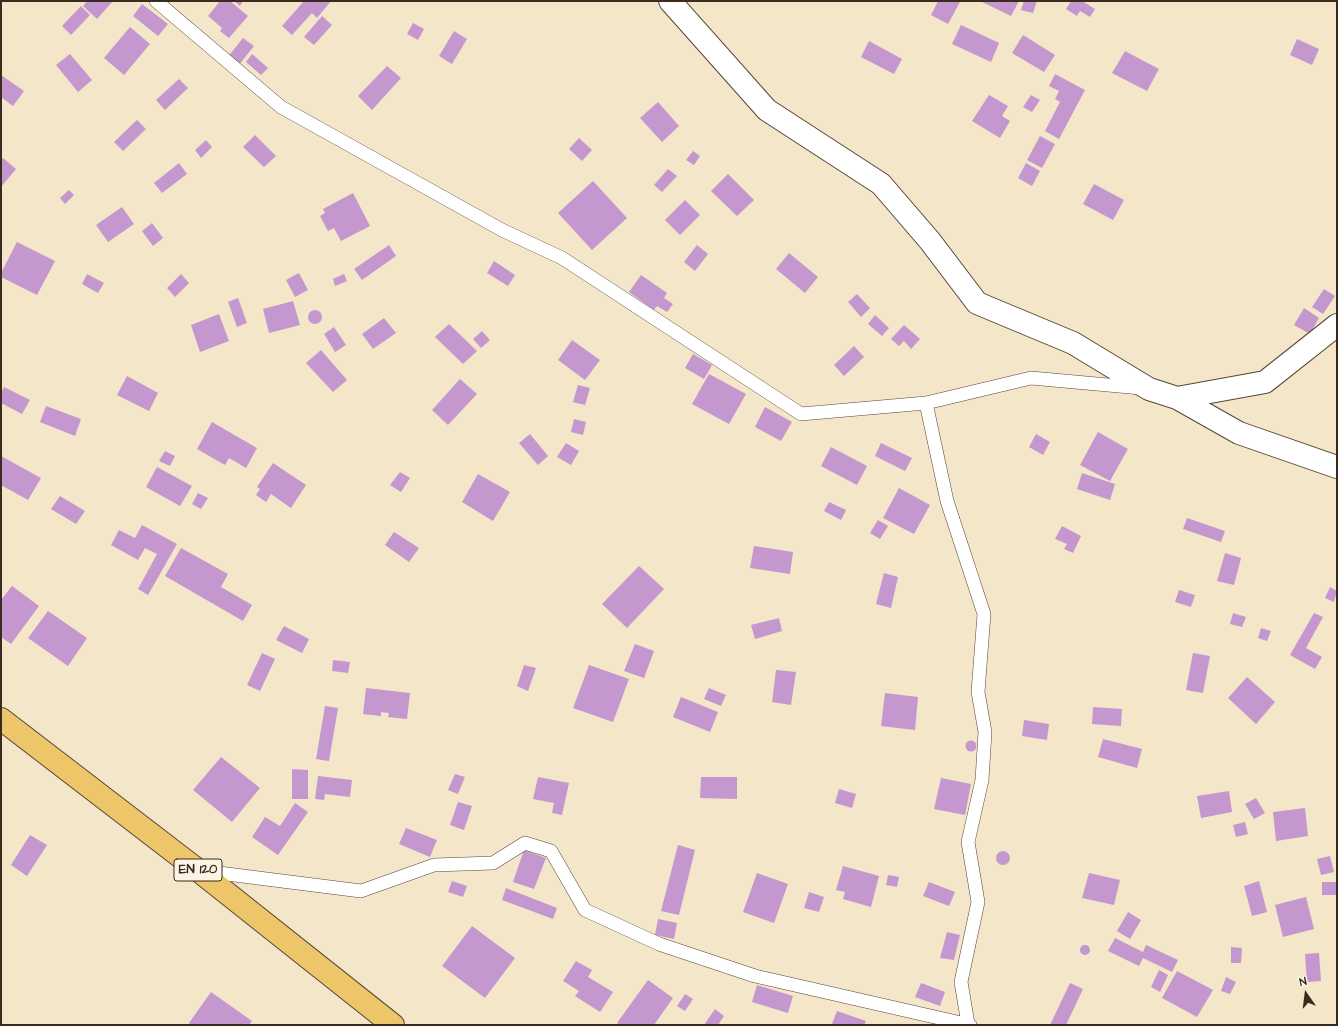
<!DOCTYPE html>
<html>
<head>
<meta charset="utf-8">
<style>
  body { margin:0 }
  #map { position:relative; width:1338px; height:1026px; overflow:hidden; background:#f3e6c9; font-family:"Architects Daughter",sans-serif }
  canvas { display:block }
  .frame { position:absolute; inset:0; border:2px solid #3b2a1e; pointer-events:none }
  .north { position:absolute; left:1286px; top:974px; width:40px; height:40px; -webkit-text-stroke:3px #fcf5e5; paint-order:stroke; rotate:346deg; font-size:11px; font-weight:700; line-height:16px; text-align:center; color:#3b2a1e }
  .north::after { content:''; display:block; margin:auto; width:14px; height:18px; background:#3b2a1e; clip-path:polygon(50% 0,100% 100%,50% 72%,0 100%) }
</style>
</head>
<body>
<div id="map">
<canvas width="1338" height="1026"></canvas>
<div class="frame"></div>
<div class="north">N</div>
</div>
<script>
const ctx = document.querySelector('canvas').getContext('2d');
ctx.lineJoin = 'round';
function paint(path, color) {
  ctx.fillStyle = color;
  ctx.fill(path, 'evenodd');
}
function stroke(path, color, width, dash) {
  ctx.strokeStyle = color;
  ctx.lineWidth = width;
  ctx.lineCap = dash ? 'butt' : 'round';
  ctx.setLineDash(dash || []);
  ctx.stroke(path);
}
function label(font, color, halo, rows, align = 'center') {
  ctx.font = font + ' "Architects Daughter",sans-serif';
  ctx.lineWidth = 3;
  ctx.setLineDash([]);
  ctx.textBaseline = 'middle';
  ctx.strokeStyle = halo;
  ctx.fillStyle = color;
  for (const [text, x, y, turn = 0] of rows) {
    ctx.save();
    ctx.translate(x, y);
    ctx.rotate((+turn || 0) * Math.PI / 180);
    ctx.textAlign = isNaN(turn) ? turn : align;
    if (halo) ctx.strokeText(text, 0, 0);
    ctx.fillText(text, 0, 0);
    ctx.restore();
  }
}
paint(new Path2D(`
  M 87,1 L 113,1 L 97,19 L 83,6 Z
  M 220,1 L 230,1 L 248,16 L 229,38 L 220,31 L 222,28 L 208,16 Z
  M 234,1 L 243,1 L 240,6 Z
  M 304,1 L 331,1 L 317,18 L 312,13 L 292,35 L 282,26 Z
  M 938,1 L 960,2 L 948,24 L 931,15 Z
  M 980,1 L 1019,1 L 1011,16 Z
  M 1024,1 L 1037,1 L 1033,13 L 1021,10 Z
  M 1071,1 L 1082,1 L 1095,9 L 1090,17 L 1080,11 L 1077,16 L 1066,9 Z
  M 142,4 L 168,24 L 158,36 L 133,16 Z
  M 81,6 L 90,15 L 71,35 L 62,26 Z
  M 322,16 L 332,25 L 314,45 L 304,37 Z
  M 413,23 L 424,29 L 418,40 L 407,34 Z
  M 961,25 L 999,43 L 991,62 L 952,44 Z
  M 130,27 L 150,44 L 124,75 L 104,58 Z
  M 454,31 L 467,39 L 452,64 L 439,56 Z
  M 1023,35 L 1055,55 L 1044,72 L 1012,53 Z
  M 243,38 L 254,46 L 238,66 L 227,58 Z
  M 1297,39 L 1319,49 L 1312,65 L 1290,55 Z
  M 869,41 L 902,59 L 894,74 L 861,57 Z
  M 1125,51 L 1159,69 L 1147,91 L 1112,73 Z
  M 70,54 L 92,80 L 78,92 L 56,65 Z
  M 252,54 L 268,68 L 261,75 L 246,62 Z
  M 387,66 L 401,78 L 372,110 L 358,96 Z
  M 1055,74 L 1085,90 L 1059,139 L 1045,131 L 1060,102 L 1055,99 L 1059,91 L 1049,86 Z
  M 1,75 L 24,91 L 13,106 L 1,97 Z
  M 179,79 L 188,88 L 165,110 L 156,100 Z
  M 989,95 L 1008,106 L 1002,116 L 1010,121 L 1000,138 L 972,121 Z
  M 1031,95 L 1040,100 L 1032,112 L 1023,107 Z
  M 658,102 L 679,126 L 662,142 L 640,118 Z
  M 137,120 L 146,129 L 123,151 L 114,142 Z
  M 255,135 L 276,156 L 264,167 L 243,147 Z
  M 1040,136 L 1055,144 L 1042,168 L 1027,160 Z
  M 579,138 L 592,150 L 582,161 L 569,149 Z
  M 206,140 L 212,147 L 201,158 L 195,150 Z
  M 693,151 L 700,156 L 694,165 L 686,160 Z
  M 3,158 L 16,169 L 1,187 L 1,160 Z
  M 179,163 L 187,174 L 162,193 L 154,183 Z
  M 1026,163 L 1040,171 L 1032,186 L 1018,178 Z
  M 668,169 L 677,176 L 662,192 L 654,185 Z
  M 728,174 L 754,200 L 737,216 L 711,191 Z
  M 593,181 L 627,218 L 592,250 L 558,213 Z
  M 1094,184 L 1124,200 L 1113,220 L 1083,204 Z
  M 69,190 L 74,195 L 65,204 L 60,198 Z
  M 353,193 L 370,226 L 341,241 L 334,228 L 328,231 L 320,216 L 325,213 L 323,209 Z
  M 685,200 L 700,215 L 680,235 L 665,220 Z
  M 122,207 L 134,224 L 108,242 L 96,225 Z
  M 152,223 L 163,238 L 153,246 L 142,231 Z
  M 17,242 L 55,261 L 37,295 L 1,277 L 1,273 Z
  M 389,245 L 396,256 L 362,280 L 354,269 Z
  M 697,245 L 708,254 L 695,271 L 684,262 Z
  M 789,253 L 818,277 L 805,293 L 776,269 Z
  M 494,261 L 515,275 L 508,286 L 487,273 Z
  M 299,273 L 308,290 L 295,297 L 286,280 Z
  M 87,274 L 104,283 L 98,293 L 82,284 Z
  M 181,274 L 189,283 L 175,297 L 167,288 Z
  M 344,274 L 347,281 L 335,286 L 333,279 Z
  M 641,275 L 667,293 L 664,298 L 673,304 L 667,312 L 657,306 L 654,310 L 629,292 Z
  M 1324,289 L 1335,296 L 1323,314 L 1312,307 Z
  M 857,294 L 870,308 L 861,317 L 848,302 Z
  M 238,298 L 247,323 L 237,327 L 228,302 Z
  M 293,301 L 300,325 L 269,333 L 263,309 Z
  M 1304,308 L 1319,318 L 1310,334 L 1294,325 Z
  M308 317a7 7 0 1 1 14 0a7 7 0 1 1-14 0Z
  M 219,314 L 229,341 L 200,352 L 191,325 Z
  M 875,315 L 889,328 L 882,336 L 868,324 Z
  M 384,318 L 396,333 L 373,349 L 362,334 Z
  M 449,324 L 477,351 L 463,364 L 435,337 Z
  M 904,325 L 920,339 L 911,349 L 904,341 L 899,346 L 891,339 Z
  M 334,327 L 346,345 L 335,352 L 324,334 Z
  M 482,331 L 490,340 L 481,348 L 473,339 Z
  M 572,340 L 600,360 L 585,380 L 558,360 Z
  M 854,346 L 864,357 L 844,376 L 834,365 Z
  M 321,350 L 347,380 L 333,392 L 306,363 Z
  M 693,354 L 712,365 L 704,379 L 685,368 Z
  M 709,374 L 746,394 L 729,424 L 692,404 Z
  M 127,376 L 158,393 L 149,411 L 117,395 Z
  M 460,379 L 477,394 L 448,425 L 432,410 Z
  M 578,385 L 590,388 L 585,405 L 573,402 Z
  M 4,387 L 30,400 L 22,414 L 1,403 L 1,393 Z
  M 46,406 L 81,419 L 75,436 L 40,422 Z
  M 765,407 L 792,422 L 781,441 L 755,427 Z
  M 574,419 L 586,422 L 583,435 L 571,432 Z
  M 212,422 L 257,448 L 246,468 L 229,458 L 225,465 L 197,449 Z
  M 1098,432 L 1128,449 L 1110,481 L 1080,465 Z
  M 530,434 L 548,456 L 538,465 L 519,443 Z
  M 1036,434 L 1050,442 L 1043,455 L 1029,447 Z
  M 566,443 L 579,451 L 571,465 L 557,457 Z
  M 881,443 L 912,458 L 905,471 L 875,456 Z
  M 831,447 L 867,466 L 857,485 L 821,466 Z
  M 165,451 L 175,456 L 170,466 L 159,461 Z
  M 1,456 L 41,478 L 28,500 L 1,485 Z
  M 273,463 L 306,485 L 291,508 L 271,494 L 266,502 L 256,495 L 260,489 L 257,487 Z
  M 157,467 L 192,486 L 180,506 L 146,487 Z
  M 400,472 L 410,478 L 401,492 L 390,485 Z
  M 1082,473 L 1115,484 L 1110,500 L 1077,489 Z
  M 478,474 L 510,492 L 493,521 L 462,502 Z
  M 899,488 L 930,505 L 914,534 L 883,518 Z
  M 198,493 L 208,498 L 201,509 L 192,504 Z
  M 60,496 L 85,511 L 76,524 L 51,509 Z
  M 829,502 L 846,510 L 841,520 L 824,511 Z
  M 1187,518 L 1225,531 L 1221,542 L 1183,529 Z
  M 878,520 L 888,526 L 880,539 L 870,533 Z
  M 142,525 L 177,544 L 148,595 L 138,589 L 157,554 L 145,548 L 138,560 L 111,545 L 119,530 L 135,538 Z
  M 1062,526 L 1081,536 L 1073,553 L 1064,549 L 1067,544 L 1055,539 Z
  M 394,532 L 419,548 L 409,562 L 385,545 Z
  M 754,546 L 793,552 L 790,574 L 750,568 Z
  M 181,548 L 228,574 L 221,587 L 252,605 L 243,621 L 165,576 Z
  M 1225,553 L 1241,558 L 1234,585 L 1217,581 Z
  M 639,566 L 664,589 L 627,628 L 602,604 Z
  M 884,573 L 898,577 L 891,608 L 876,604 Z
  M 12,586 L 39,606 L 11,644 L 1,637 L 1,600 Z
  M 1330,587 L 1337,591 L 1334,602 L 1325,598 Z
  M 1179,590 L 1195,595 L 1191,607 L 1175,602 Z
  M 48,611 L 87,638 L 68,666 L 28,638 Z
  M 1233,613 L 1246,617 L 1242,627 L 1230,624 Z
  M 1314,613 L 1323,617 L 1306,648 L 1322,657 L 1315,669 L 1290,655 Z
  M 779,618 L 782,631 L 755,639 L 751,625 Z
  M 284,626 L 309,639 L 302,653 L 276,640 Z
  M 1261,628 L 1271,631 L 1267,641 L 1258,638 Z
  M 635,644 L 654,651 L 644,678 L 624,671 Z
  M 262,653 L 275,659 L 260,691 L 247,685 Z
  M 1193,653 L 1210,656 L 1203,693 L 1186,690 Z
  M 333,660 L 350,662 L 348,673 L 332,671 Z
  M 524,665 L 536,668 L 528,691 L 517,686 Z
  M 589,665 L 629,679 L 613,722 L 573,708 Z
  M 776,670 L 796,672 L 791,705 L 772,702 Z
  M 1247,677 L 1275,702 L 1256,724 L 1228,698 Z
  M 366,688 L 410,693 L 407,719 L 388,717 L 389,713 L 381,712 L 381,716 L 363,714 Z
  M 709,688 L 726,695 L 721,706 L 704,699 Z
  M 885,693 L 918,697 L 915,730 L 881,726 Z
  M 681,697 L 718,712 L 710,732 L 673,717 Z
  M 325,706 L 338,708 L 329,761 L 316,759 Z
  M 1093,707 L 1122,709 L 1121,726 L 1092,724 Z
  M 1024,720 L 1049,724 L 1047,740 L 1022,736 Z
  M 1103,739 L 1142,749 L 1137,768 L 1098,757 Z
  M965.5 746a5.5 5.5 0 1 1 11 0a5.5 5.5 0 1 1-11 0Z
  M 221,757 L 260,788 L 232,822 L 193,790 Z
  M 292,769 L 308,770 L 308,799 L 292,799 Z
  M 455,774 L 465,777 L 458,794 L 448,790 Z
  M 318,776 L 352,780 L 350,797 L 325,794 L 324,800 L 315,799 Z
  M 538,777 L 569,783 L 562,815 L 552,813 L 554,803 L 533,799 Z
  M 701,777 L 737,777 L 737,799 L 700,798 Z
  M 941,778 L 971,784 L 965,815 L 934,809 Z
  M 839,789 L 856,794 L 852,808 L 835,803 Z
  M 1229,791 L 1232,812 L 1201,818 L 1197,796 Z
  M 1256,798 L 1265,813 L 1254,819 L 1245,804 Z
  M 458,802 L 472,806 L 464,830 L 450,825 Z
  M 295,803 L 308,812 L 278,855 L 252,837 L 265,817 L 280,826 Z
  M 1305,808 L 1308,836 L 1276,841 L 1273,812 Z
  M 1245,822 L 1248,834 L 1236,837 L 1233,825 Z
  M 406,828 L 437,840 L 430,857 L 399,844 Z
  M 30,835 L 47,845 L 27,876 L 11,865 Z
  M 678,845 L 695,850 L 679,915 L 661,911 Z
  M 524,850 L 546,858 L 534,889 L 513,882 Z
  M996 858a7 7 0 1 1 14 0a7 7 0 1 1-14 0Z
  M 1330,856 L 1334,872 L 1321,875 L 1317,859 Z
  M 843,866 L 879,876 L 871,907 L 843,899 L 845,892 L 836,890 Z
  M 757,873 L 788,884 L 774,923 L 743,912 Z
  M 1089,873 L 1120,880 L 1114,905 L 1082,898 Z
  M 888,875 L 899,877 L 897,887 L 886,885 Z
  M 452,881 L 467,886 L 463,897 L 448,892 Z
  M 1259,881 L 1267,912 L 1252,916 L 1244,886 Z
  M 929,882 L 955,892 L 949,906 L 923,896 Z
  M 1322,882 L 1337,882 L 1337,895 L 1322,895 Z
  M 506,888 L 557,908 L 553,919 L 502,900 Z
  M 809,892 L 824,897 L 819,912 L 804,908 Z
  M 1306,897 L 1314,929 L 1283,937 L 1275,905 Z
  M 1128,912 L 1141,920 L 1130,939 L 1117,931 Z
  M 658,919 L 677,923 L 674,939 L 655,935 Z
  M 472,926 L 515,958 L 485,998 L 442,966 Z
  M 947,932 L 960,935 L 954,960 L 940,958 Z
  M 1115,938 L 1143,952 L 1146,945 L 1178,960 L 1172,972 L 1143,958 L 1139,966 L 1108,951 Z
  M1080 950a5 5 0 1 1 10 0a5 5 0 1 1-10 0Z
  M 1231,947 L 1242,948 L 1241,963 L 1231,963 Z
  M 1319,953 L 1321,981 L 1307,982 L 1305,954 Z
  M 576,961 L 592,970 L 588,977 L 613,992 L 600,1012 L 575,996 L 579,991 L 563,981 Z
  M 1159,970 L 1168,975 L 1160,992 L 1151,987 Z
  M 1177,971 L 1213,990 L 1197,1017 L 1162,998 Z
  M 1226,977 L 1236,982 L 1230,994 L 1221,991 Z
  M 648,980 L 673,998 L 654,1025 L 620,1025 L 617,1023 Z
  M 921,983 L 945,992 L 940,1006 L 915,997 Z
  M 1070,983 L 1083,989 L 1066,1025 L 1050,1025 Z
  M 757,985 L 793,996 L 788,1013 L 752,1002 Z
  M 211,992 L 252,1021 L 249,1025 L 191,1025 L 189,1023 Z
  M 685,994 L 693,999 L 685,1011 L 677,1006 Z
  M 715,1009 L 724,1016 L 718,1025 L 704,1025 Z
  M 837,1011 L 866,1021 L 864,1025 L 832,1024 Z`), '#c497cf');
const lane = new Path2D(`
  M 156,1 L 281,107 L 502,230 L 562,258 L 801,414 L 926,403 L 1031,378 L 1141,388
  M 926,403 L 947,501 L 984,614 L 978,692 L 985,732 L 982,780 L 968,842 L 978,902 L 961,982 L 968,1024
  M 203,871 L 361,891 L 434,865 L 493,863 L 525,843 L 551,851 L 585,910 L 659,944 L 755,976 L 970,1025`);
const street = new Path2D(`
  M 670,1 L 767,110 L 881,184 L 930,241 L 977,303 L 1073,343 L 1149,389 L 1177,398 L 1239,433 L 1337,467
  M 1177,398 L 1265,382 L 1337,325`);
const primary = new Path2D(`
  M 1,719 L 199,871 L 393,1025`);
stroke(lane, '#574638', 14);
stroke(street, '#574638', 24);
stroke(primary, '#574638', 24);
stroke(lane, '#fff', 13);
stroke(street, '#fff', 22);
stroke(primary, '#ecc669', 22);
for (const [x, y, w] of [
  [198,870,48]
]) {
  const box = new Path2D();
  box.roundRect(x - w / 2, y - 11, w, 22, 3);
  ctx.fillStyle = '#fcf5e5';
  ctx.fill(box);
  stroke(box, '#3b2a1e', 1);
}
label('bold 13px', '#3b2a1e', null, [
  ["EN 120",198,870]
]);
</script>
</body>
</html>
